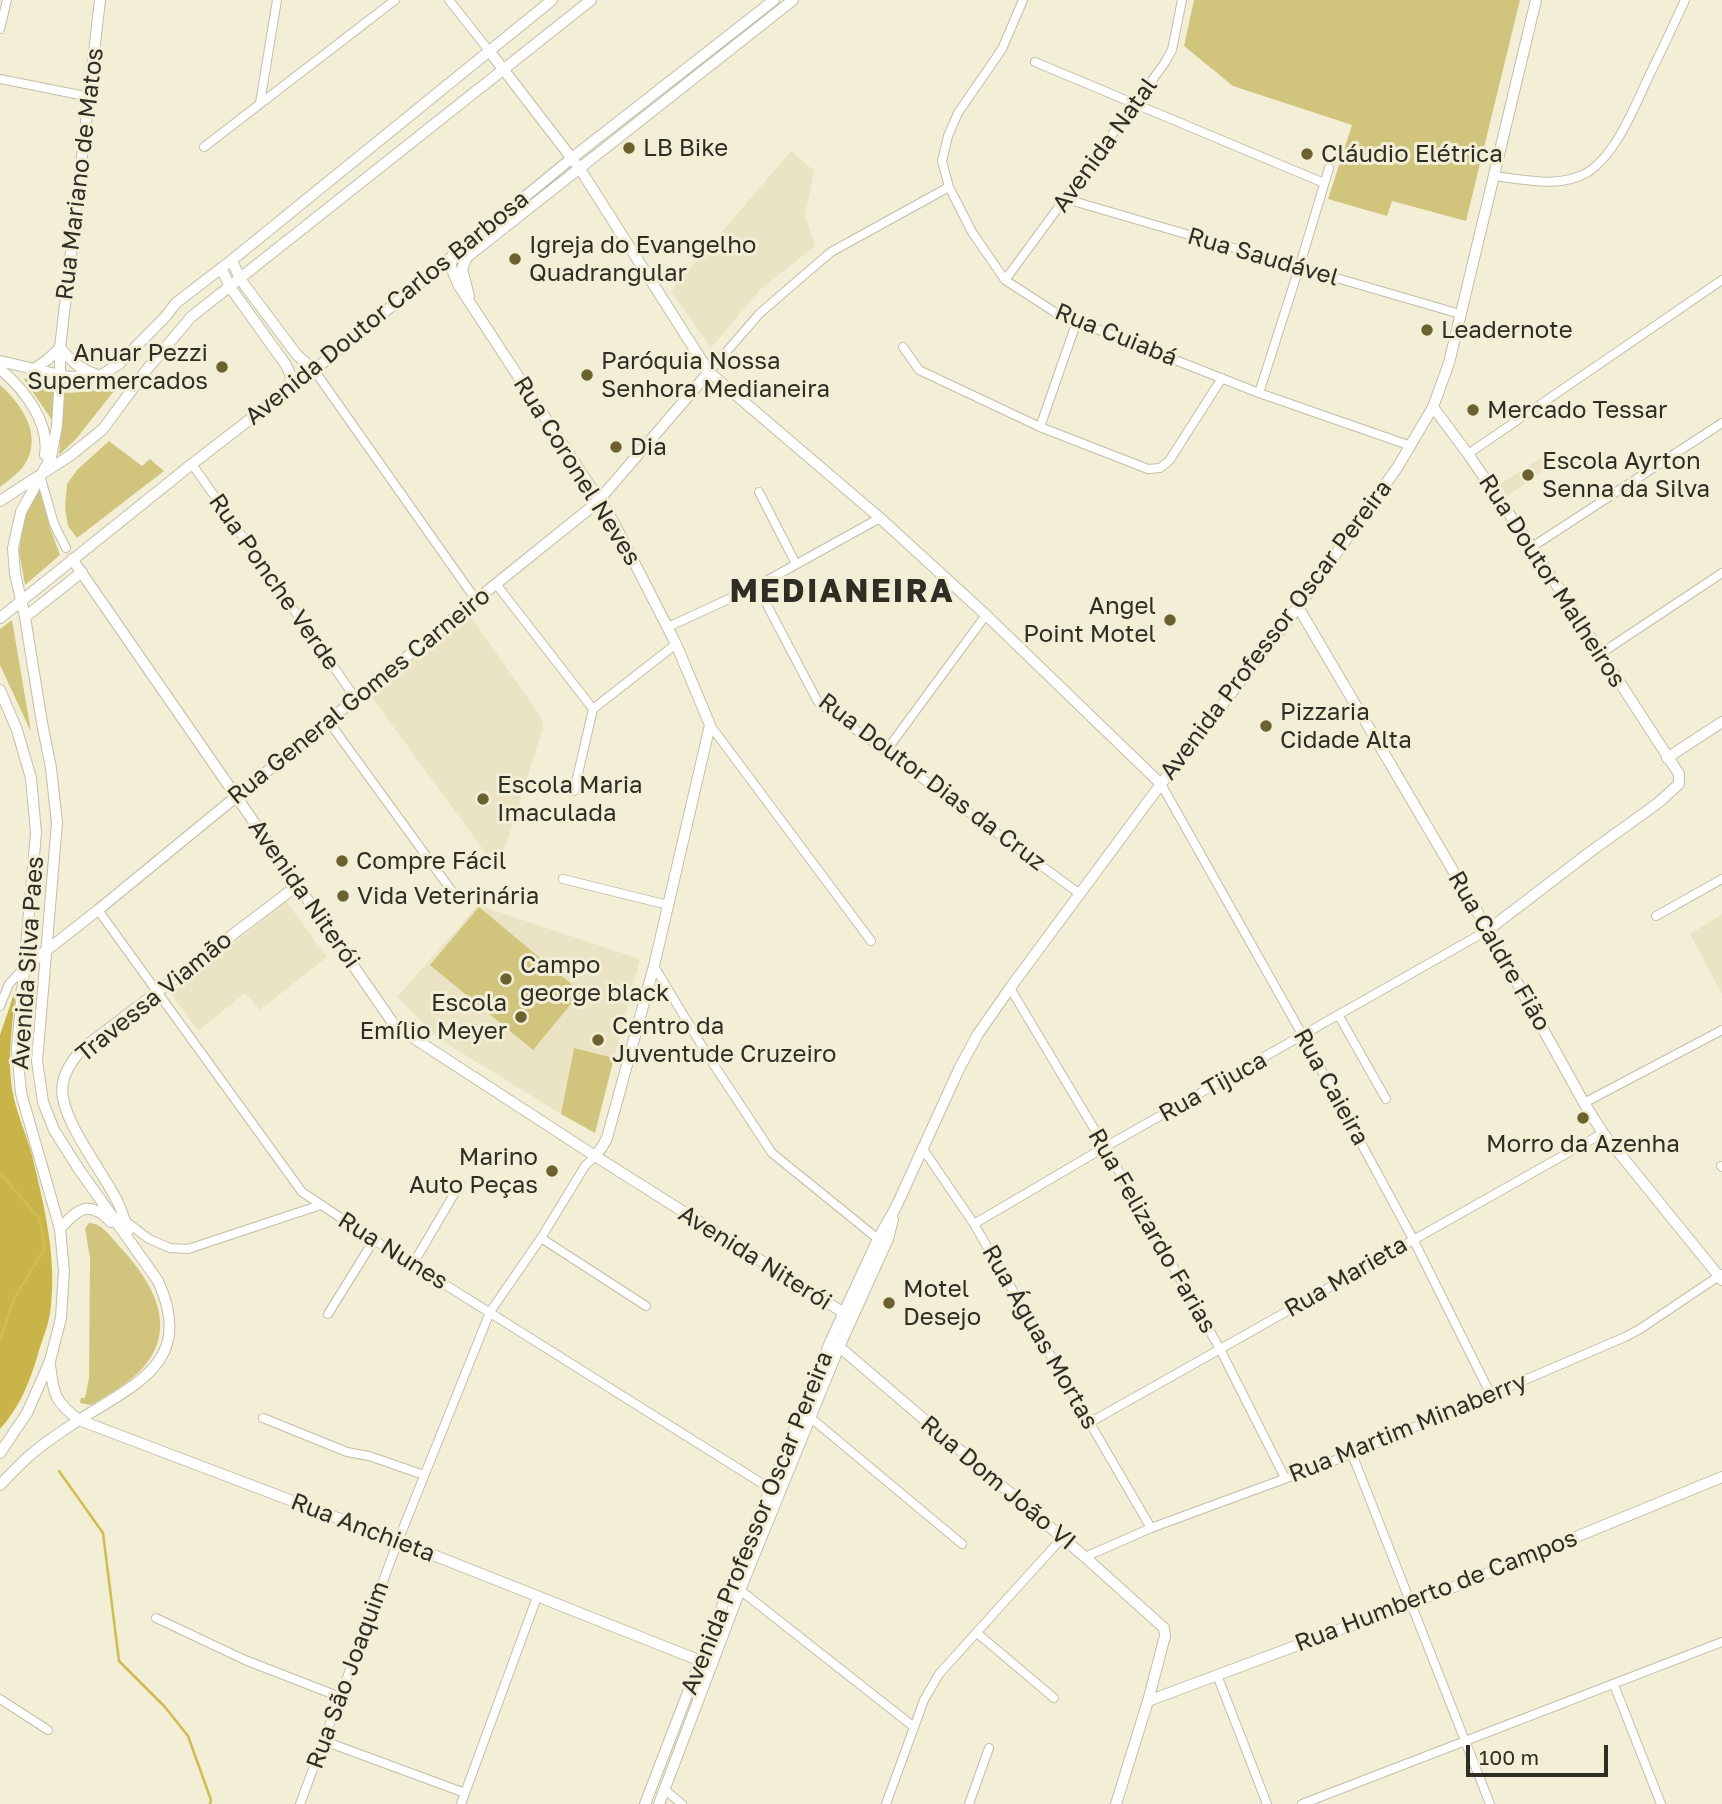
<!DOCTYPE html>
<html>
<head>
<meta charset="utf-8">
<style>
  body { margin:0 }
  #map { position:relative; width:1722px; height:1804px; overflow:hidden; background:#f3efd7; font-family:"Golos Text",sans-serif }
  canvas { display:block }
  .scale { position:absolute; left:1466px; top:1745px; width:142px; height:32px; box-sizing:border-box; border:4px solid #2f2e25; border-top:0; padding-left:9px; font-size:21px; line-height:24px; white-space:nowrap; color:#2f2e25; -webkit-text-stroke:5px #f3efd7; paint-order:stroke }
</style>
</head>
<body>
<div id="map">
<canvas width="1722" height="1804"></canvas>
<div class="scale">100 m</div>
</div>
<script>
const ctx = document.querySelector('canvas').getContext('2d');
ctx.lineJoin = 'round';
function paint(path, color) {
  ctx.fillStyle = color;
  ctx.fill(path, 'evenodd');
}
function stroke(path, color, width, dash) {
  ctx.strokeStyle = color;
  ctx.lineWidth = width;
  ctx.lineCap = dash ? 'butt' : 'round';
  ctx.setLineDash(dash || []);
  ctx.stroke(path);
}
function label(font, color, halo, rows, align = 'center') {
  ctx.font = font + ' "Golos Text",sans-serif';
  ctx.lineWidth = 6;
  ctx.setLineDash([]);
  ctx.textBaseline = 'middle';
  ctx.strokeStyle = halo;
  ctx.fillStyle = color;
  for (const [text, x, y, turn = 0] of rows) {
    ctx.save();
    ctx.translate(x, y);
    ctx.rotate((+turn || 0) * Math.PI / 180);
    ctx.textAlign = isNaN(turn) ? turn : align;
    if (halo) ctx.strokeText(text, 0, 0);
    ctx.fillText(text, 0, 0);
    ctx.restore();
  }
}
paint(new Path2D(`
  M 791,151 L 814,171 L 805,216 L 815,246 L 761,289 L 711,348 L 671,291 Z
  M 1552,451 L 1559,461 L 1507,496 L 1500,484 Z
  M 469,614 L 541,717 L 543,728 L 498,870 L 371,696 Z
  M 286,901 L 327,957 L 260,1010 L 245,993 L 198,1031 L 171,994 Z
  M 478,905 L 640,959 L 614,1058 L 574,1048 L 561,1114 L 436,1037 L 397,997 Z
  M 1722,914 L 1722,994 L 1690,934 Z`), '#eae4c5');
paint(new Path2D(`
  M 1194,0 L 1520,0 L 1466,221 L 1392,201 L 1387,216 L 1328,199 L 1352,125 L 1233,86 L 1184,46 Z
  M 126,376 L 76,439 L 59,455 L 64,393 L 85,392 L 106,388 Z
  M 23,378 L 55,389 L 52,420 Z
  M 0,385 C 22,404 43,436 25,464 C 19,473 9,480 0,487 Z
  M 109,441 L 142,466 L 150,459 L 164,471 L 77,538 L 68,526 L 65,508 L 67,484 L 77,470 Z
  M 36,490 L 42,490 L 49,525 L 60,555 L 25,585 L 19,551 L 26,510 Z
  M 12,620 L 31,732 L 0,665 L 0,629 Z
  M 479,907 L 581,992 L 533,1050 L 430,965 Z
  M 574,1048 L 614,1058 L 595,1133 L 561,1114 Z
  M 89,1223 C 103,1223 112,1239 121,1248 C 154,1284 180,1330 140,1371 C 126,1385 108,1395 91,1405 L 80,1403 L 81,1398 L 85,1398 L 89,1378 L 90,1258 L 85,1228 Z`), '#d1c47d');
paint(new Path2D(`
  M 16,988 C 13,1021 7,1056 12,1089 C 16,1112 26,1133 32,1155 C 44,1205 58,1261 50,1313 C 48,1327 42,1340 38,1354 C 30,1381 20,1407 0,1429 L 0,1035 Z`), '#c8b449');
stroke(new Path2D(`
  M 0,1173 L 39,1218 L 45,1248 L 15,1297 L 0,1340
  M 59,1471 L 103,1533 L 119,1661 L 165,1707 L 188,1736 L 211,1800 L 210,1804`), '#d0bc52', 2.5);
const street = new Path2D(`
  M 449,0 L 490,52
  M 1023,0 L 1002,49 L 958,113 L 948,136 L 942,161 L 949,187 L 972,232 L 1005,280 L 1056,313 L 1259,393 L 1411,446
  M 0,29 L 7,0
  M 1035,62 L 1324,183
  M 0,79 L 90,97
  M 260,103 L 277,0
  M 204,147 L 395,0
  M 1493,176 C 1523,179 1560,189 1588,172 C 1616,154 1635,106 1648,78 C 1661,52 1673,26 1685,0
  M 1066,199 L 1460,314
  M 1005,280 L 1164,64 L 1172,50 L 1182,0
  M 903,347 L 919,370 L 1040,427 L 1148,469 L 1160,468 L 1169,461 L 1222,378
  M 314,370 L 476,600
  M 709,372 L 760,313 L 831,252 L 949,187
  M 1259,393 L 1299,268 L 1329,168
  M 1040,427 L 1077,321
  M 1468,454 L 1722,280
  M 192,464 L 356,699
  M 40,475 L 54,524 L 66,548
  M 759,492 L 796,564
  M 1532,547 L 1722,423
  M 496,584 L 593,709
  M 757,586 L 818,702 L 1080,894
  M 668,627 L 757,586 L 880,518
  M 1600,654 L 1722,573
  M 329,722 L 459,901
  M 710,725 L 871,941
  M 886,751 L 986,615
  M 1161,784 L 1303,1036 L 1413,1239 L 1491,1395
  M 574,791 L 593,709 L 676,644
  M 563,879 L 668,905
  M 98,910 L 302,1192 L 374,1240 L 774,1491
  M 1656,916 L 1722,879
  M 654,966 L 708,1056 L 772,1153 L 878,1239
  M 1010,988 L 1105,1147 L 1220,1349 L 1285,1478
  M 0,1006 L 9,984 L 24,968
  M 1339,1016 L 1386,1099
  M 1584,1103 L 1722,1030
  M 923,1149 L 974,1224 L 1151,1528
  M 1721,1166 L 1722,1167
  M 124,1220 L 149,1239 L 170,1248 L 188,1249 L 321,1205
  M 974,1224 L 1105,1147 L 1488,930
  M 541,1238 L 646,1306
  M 413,1264 L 460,1184
  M 328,1314 L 374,1240
  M 263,1418 L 347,1452 L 369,1456 L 424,1475
  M 811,1418 L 962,1544
  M 1089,1423 L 1603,1133
  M 1352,1454 L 1490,1804
  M 1085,1557 L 1151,1528 L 1352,1454 L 1625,1337 L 1640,1329 L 1722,1274
  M 740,1590 L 914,1727
  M 156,1618 L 245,1660 L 340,1697
  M 977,1633 L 1054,1698
  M 1217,1675 L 1267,1804
  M 1614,1685 L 1661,1804
  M 0,1699 L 48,1730
  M 324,1741 L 465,1793
  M 664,1789 L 682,1804
  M 300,1804 L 398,1541 L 490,1312 L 541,1238 L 585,1166 L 595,1156
  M 461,1804 L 537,1597
  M 886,1804 L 924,1700 L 939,1674 L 1062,1538
  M 969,1804 L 989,1748
  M 1302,1804 L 1722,1642`);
const secondary = new Path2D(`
  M 490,52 L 580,169 L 709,372 L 880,518 L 986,615 L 1161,784
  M 452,256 L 451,267 L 459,286 L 613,521 L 676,644 L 710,725 L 654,966 L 607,1138 L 602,1147 L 595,1156
  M 232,260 L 240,279 L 297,355 L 314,370
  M 221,268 L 230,287 L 286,365 L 291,376 L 289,389
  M 469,296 L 462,269 L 467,257 L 793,0
  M 60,348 C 72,361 77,368 95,374
  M 0,361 L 69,377 L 101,375 L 119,364 L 166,316 L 176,303 L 232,260 L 552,0
  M 0,369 C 24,389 50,422 45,455
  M 34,369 L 47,360 L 60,348
  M 1433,407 L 1468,454 L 1532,547 L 1679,774 L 1679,784 L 1658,803 L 1590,852 L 1488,930
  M 0,501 L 71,455 L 103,429 L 148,368 L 191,317 L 591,0
  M 72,559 L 395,1026 L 595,1156 L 852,1318
  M 1298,607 L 1488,930 L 1584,1103 L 1603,1133 L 1722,1280
  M 25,617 L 82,572
  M 0,618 L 192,464 L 314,370 L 572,158 L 774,0
  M 0,690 L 17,730 L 31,778 L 36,833 L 17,1049 L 21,1093 L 60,1229 L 64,1271 L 61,1318 L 50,1361 L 27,1413 L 0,1453
  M 1667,758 L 1722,722
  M 24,968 L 98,910 L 476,600 L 589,509 L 599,500 L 709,372
  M 60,1229 C 77,1209 89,1199 111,1222
  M 128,1231 C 124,1219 121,1206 114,1195 C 100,1169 67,1125 63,1098 C 59,1079 70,1063 82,1049 L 298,885
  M 836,1344 L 1085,1557 L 1164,1628 L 1165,1636 L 1148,1701 L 1116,1804
  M 50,1364 C 53,1394 55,1402 79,1420 L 398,1541 L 711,1665
  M 0,1485 C 9,1476 17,1467 27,1458 C 42,1444 62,1431 79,1420 C 137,1383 195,1362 158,1281 L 78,1168 L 54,1130 L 43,1102 L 37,1061 L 57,823 L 51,768 L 42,723 L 25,617 L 15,574 L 13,548 L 21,512 L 51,457 L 57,426 L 60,376 L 60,348 L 100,0
  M 1148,1701 L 1459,1585 L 1722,1477
  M 645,1804 L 700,1661 L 831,1340 L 878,1239 L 896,1207 L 960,1067 L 978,1034 L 1010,988 L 1161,784 L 1298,607 L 1397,468 L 1433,407 L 1449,363 L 1536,0
  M 659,1804 L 740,1590 L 839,1347 L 888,1239 L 893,1219`);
stroke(street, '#c2bea7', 10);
stroke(secondary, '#c2bea7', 12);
stroke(street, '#fff', 8);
stroke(secondary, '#fff', 10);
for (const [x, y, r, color] of [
  [629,148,7,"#6c622f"],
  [1307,154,7,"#6c622f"],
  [515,259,7,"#6c622f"],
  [1427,330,7,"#6c622f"],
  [222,367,7,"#6c622f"],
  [587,375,7,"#6c622f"],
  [1473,410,7,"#6c622f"],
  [616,447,7,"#6c622f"],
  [1528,475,7,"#6c622f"],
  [1170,620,7,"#6c622f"],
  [1266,726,7,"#6c622f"],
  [483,799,7,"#6c622f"],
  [342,861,7,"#6c622f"],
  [343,896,7,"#6c622f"],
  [506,979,7,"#6c622f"],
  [521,1017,7,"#6c622f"],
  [598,1040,7,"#6c622f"],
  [1583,1118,7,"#6c622f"],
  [552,1171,7,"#6c622f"],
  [889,1303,7,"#6c622f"]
]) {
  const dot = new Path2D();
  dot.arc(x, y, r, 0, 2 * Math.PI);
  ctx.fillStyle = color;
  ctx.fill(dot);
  stroke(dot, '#f3efd7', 2.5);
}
label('24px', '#2f2e25', '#f3efd7', [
  ["Avenida Natal",1105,145,-54],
  ["Rua Mariano de Matos",80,174,-83],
  ["Rua Saudável",1263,257,16],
  ["Avenida Doutor Carlos Barbosa",387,308,-39],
  ["Rua Cuiabá",1116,335,22],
  ["Rua Coronel Neves",577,471,58],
  ["Rua Doutor Malheiros",1552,581,57],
  ["Rua Ponche Verde",274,582,55],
  ["Avenida Professor Oscar Pereira",1276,630,-53],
  ["Rua General Gomes Carneiro",359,696,-39],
  ["Rua Doutor Dias da Cruz",932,782,37],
  ["Avenida Niterói",304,894,55],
  ["Rua Caldre Fião",1499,951,60],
  ["Avenida Silva Paes",28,963,-86],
  ["Travessa Viamão",154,997,-39],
  ["Rua Tijuca",1213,1087,-29],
  ["Rua Caieira",1331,1087,61],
  ["Rua Felizardo Farias",1152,1231,60],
  ["Rua Nunes",393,1251,32],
  ["Avenida Niterói",755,1258,32],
  ["Rua Marieta",1346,1277,-30],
  ["Rua Águas Mortas",1040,1337,60],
  ["Rua Martim Minaberry",1408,1428,-22],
  ["Rua Dom João VI",998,1483,40],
  ["Avenida Professor Oscar Pereira",757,1523,-68],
  ["Rua Anchieta",363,1528,21],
  ["Rua Humberto de Campos",1436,1591,-21],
  ["Rua São Joaquim",348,1675,-70]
]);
label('24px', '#2f2e25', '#f3efd7', [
  ["LB Bike",643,148],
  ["Cláudio Elétrica",1321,154],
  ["Igreja do Evangelho",529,245],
  ["Quadrangular",529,273],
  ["Leadernote",1441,330],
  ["Anuar Pezzi",208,353,"right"],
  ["Supermercados",208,381,"right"],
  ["Paróquia Nossa",601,361],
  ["Senhora Medianeira",601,389],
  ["Mercado Tessar",1487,410],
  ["Dia",630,447],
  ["Escola Ayrton",1542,461],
  ["Senna da Silva",1542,489],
  ["Angel",1156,606,"right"],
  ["Point Motel",1156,634,"right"],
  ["Pizzaria",1280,712],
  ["Cidade Alta",1280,740],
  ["Escola Maria",497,785],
  ["Imaculada",497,813],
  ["Compre Fácil",356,861],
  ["Vida Veterinária",357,896],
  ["Campo",520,965],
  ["george black",520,993],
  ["Escola",507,1003,"right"],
  ["Emílio Meyer",507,1031,"right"],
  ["Centro da",612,1026],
  ["Juventude Cruzeiro",612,1054],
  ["Morro da Azenha",1583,1144,"center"],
  ["Marino",538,1157,"right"],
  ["Auto Peças",538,1185,"right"],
  ["Motel",903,1289],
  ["Desejo",903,1317]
], 'left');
ctx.letterSpacing = '2px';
label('bold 32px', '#2f2e25', '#f3efd7', [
  ["MEDIANEIRA",842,592]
]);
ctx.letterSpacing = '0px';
</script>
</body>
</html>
